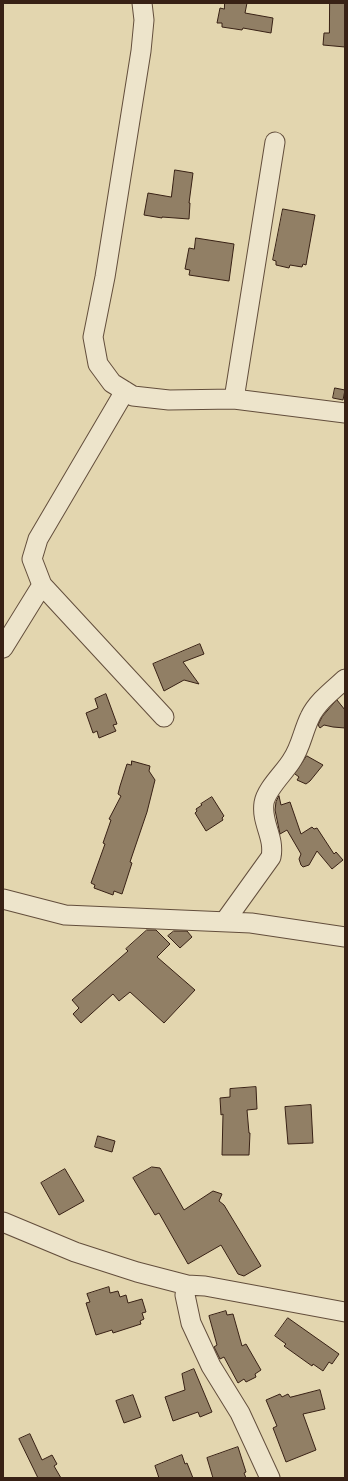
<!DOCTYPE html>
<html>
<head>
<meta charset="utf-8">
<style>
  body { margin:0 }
  #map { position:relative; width:348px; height:1481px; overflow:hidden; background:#e3d6af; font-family:Vollkorn,serif }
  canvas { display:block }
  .frame { position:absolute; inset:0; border:4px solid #382115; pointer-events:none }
</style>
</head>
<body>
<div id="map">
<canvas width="348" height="1481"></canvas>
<div class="frame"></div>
</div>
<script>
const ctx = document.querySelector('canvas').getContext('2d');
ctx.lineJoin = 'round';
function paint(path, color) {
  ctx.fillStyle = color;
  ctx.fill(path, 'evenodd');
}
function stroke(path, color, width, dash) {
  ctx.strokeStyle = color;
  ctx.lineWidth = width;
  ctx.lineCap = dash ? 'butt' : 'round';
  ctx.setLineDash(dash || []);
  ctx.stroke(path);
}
const building = new Path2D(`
  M 225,3 L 247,3 L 245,13 L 273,18 L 271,33 L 243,28 L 242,30 L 222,27 L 222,23 L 217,23 L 220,8 L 224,9 Z
  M 330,3 L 345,3 L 345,47 L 323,45 L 324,33 L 329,33 Z
  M 175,170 L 193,173 L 189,203 L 190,203 L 189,219 L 162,217 L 162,218 L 144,215 L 148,193 L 171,197 Z
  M 283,209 L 315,215 L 307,259 L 306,265 L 303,264 L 302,267 L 290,265 L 289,268 L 276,265 L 276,261 L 273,260 Z
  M 196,238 L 234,244 L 229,281 L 189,275 L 190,270 L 185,269 L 189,248 L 194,249 Z
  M 335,388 L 345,390 L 343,400 L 333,398 Z
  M 200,644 L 204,654 L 183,662 L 199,684 L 184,680 L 164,691 L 153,664 Z
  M 106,694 L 117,724 L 113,725 L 116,731 L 99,738 L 97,731 L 93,733 L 86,713 L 98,708 L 95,699 Z
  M 337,700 L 345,710 L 345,728 L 333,727 L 324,725 L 320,728 L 318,725 L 322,717 Z
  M 307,756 L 323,765 L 310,781 L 306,784 L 297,780 L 299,777 L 295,774 Z
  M 132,761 L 150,766 L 149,771 L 155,780 L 147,812 L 130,862 L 132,863 L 122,894 L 114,891 L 113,895 L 94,888 L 95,885 L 91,883 L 105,844 L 103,843 L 111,820 L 109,819 L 121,796 L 118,794 L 120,786 L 127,764 L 131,765 Z
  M 279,796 L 281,805 L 290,802 L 301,834 L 312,827 L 314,829 L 317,828 L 334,854 L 336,852 L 343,860 L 332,869 L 317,851 L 309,865 L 303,867 L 301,865 L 299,859 L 301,854 L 287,830 L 280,834 L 275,810 L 276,802 Z
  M 212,797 L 224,816 L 222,818 L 223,820 L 206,831 L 195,813 L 197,811 L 196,809 L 202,805 L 201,804 Z
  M 147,930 L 156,930 L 170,944 L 157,957 L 195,990 L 164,1023 L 130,992 L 119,1001 L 113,994 L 81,1023 L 73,1014 L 79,1008 L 72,1000 L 128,951 L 126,949 Z
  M 174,931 L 187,931 L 192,937 L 180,948 L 168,936 Z
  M 256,1087 L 257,1109 L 247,1110 L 249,1133 L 250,1133 L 249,1155 L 222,1155 L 223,1114 L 221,1115 L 220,1098 L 230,1097 L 230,1089 Z
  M 311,1105 L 313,1143 L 288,1144 L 285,1107 Z
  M 98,1136 L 115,1141 L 112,1152 L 95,1147 Z
  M 152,1167 L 160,1168 L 184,1210 L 213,1191 L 222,1194 L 219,1201 L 224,1205 L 261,1266 L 244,1276 L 238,1274 L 221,1245 L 188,1264 L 159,1213 L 155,1215 L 133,1178 Z
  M 65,1169 L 84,1201 L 59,1215 L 41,1183 Z
  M 109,1287 L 110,1293 L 118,1291 L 120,1297 L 126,1295 L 128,1303 L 142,1299 L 146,1312 L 142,1313 L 144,1319 L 140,1321 L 141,1324 L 113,1333 L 112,1330 L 96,1335 L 86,1303 L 90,1302 L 87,1294 Z
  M 226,1311 L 227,1315 L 233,1314 L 242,1346 L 246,1344 L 261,1370 L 255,1374 L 256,1377 L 246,1382 L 244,1379 L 238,1383 L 224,1357 L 220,1359 L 214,1347 L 217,1345 L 209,1316 Z
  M 288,1318 L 339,1354 L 332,1364 L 329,1362 L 323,1371 L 313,1364 L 312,1366 L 284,1346 L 286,1344 L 275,1336 Z
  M 194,1369 L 212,1412 L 200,1417 L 198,1412 L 173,1421 L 165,1397 L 185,1390 L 182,1374 Z
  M 320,1390 L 325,1409 L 303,1414 L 316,1450 L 286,1462 L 273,1428 L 277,1426 L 266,1400 L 280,1394 L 282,1397 L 288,1394 L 290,1397 Z
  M 133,1395 L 141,1417 L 124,1423 L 116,1401 Z
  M 30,1434 L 42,1460 L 52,1455 L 57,1464 L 54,1466 L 61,1478 L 38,1478 L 19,1439 Z
  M 238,1447 L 246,1472 L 244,1473 L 246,1478 L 213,1478 L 207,1458 Z
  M 182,1455 L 185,1464 L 187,1463 L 193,1478 L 159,1478 L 155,1466 Z`);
paint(building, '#917f65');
stroke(building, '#382115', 1);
const minor = new Path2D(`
  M 142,3 L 144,20 L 141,51 L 105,277 L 93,337 L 98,364 L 112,383 L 133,396 L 169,400 L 234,399 L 345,413
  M 125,391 L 38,539 L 32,559 L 42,585 L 164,717
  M 234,399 L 275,142
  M 3,648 L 42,585
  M 3,899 L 65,915 L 251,923 L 345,937
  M 225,921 L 271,857 C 275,837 261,823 264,803 C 266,789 285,772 292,760 C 301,747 303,731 310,717 C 317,702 333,690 345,679
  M 3,1222 L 75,1252 L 137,1272 L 187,1285
  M 270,1478 L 240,1413 L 211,1366 L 191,1323 L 185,1295 L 187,1285 L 205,1286 L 345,1312`);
stroke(minor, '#634e3c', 21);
stroke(minor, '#ede4cb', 19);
</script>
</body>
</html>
